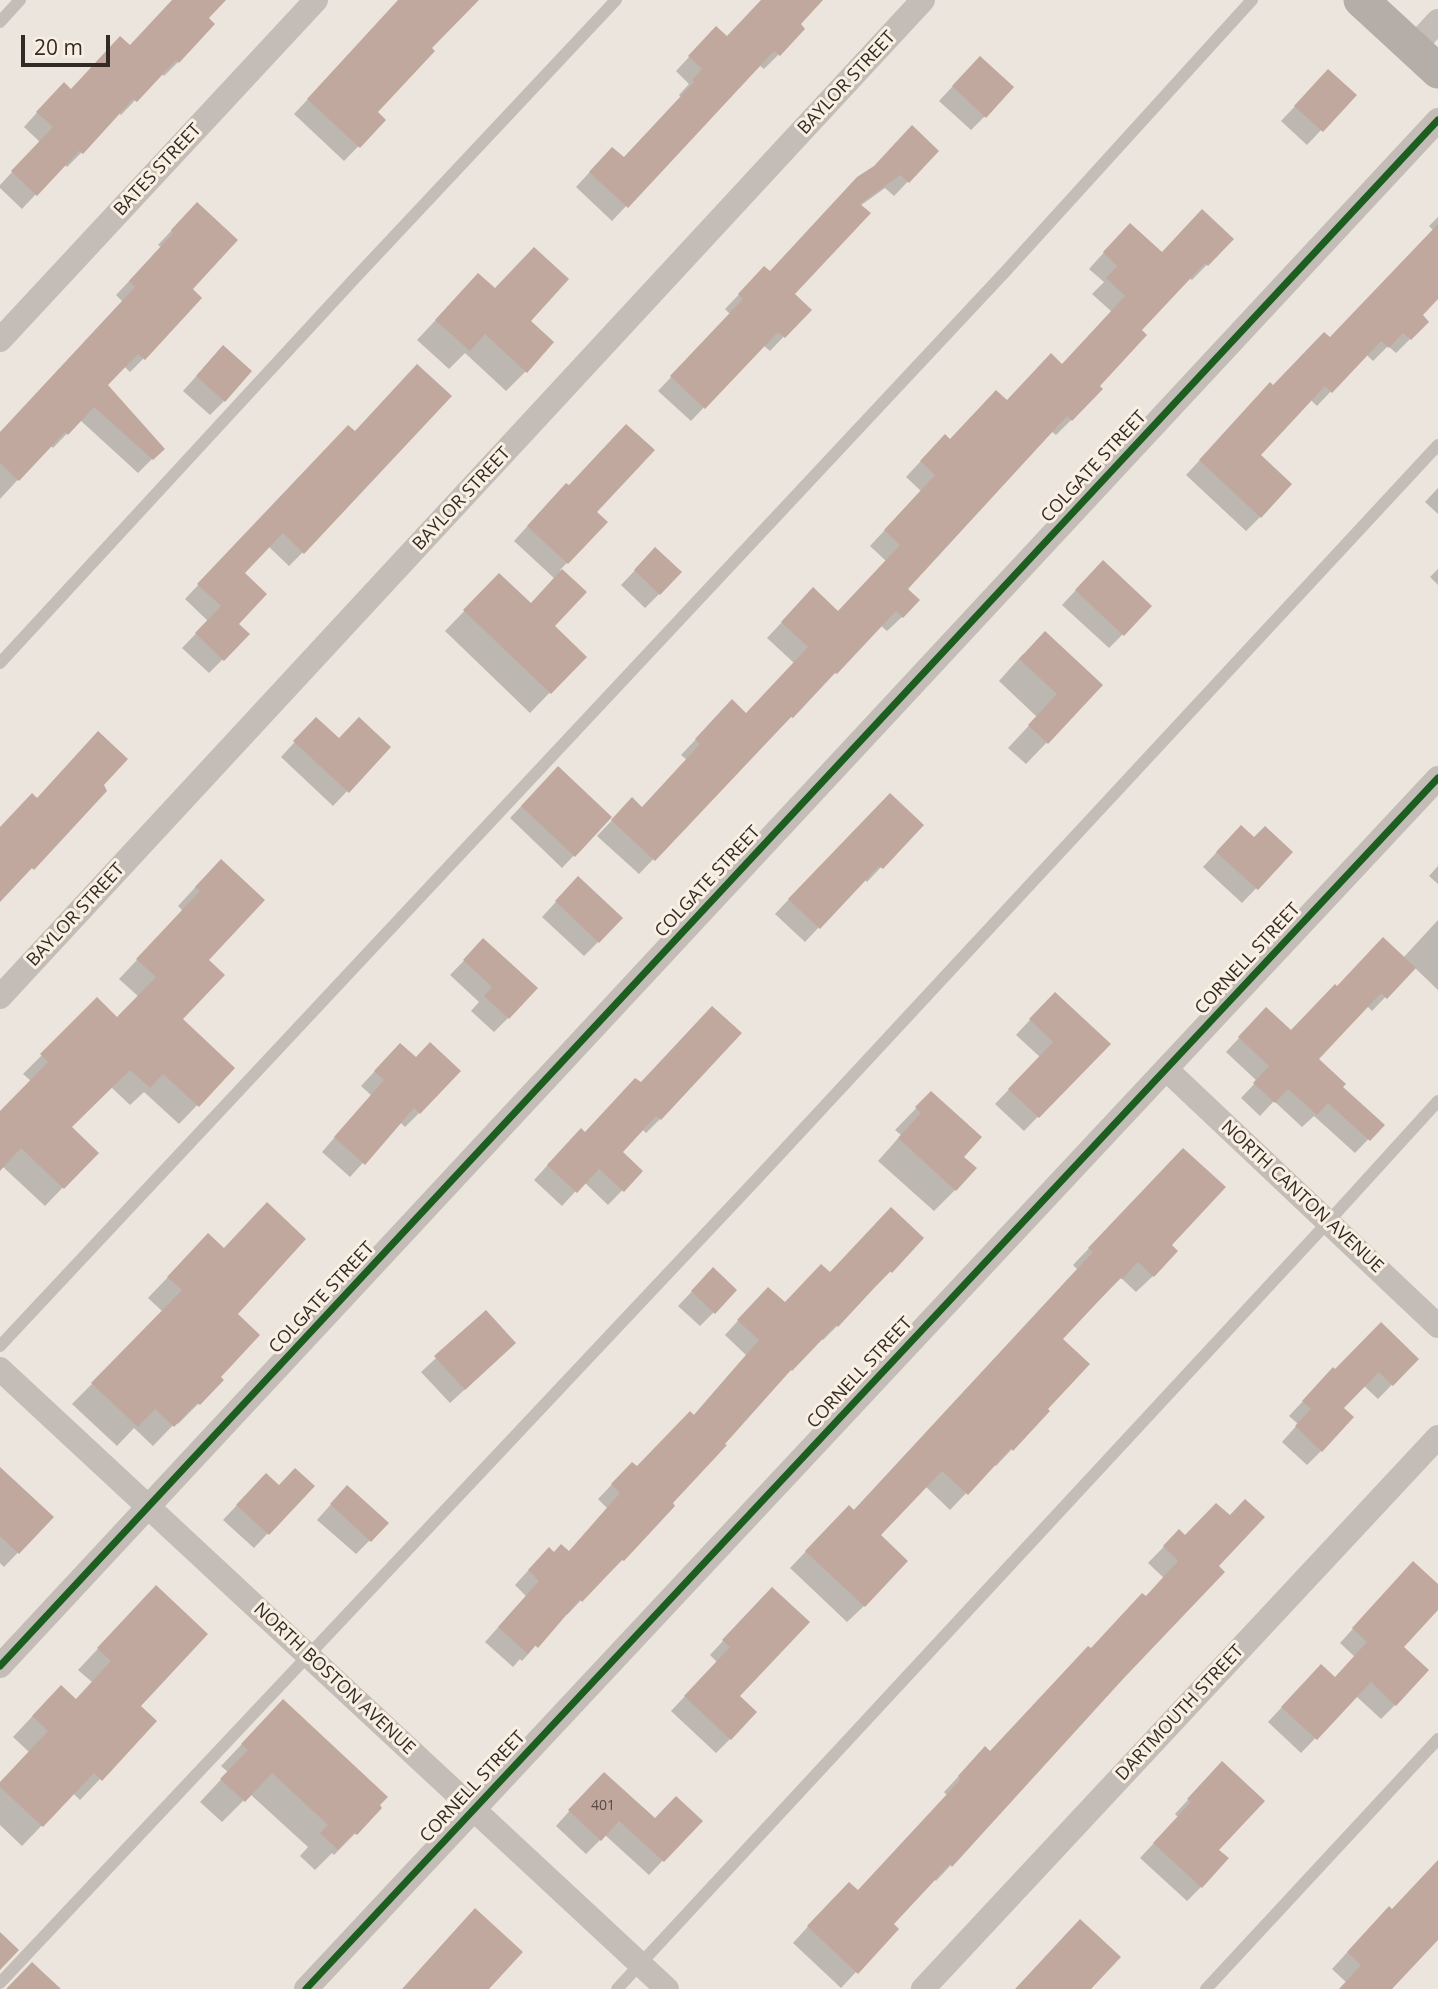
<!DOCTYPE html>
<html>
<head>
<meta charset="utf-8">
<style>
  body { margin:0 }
  #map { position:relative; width:1438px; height:1989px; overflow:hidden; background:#ece5dd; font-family:"Open Sans",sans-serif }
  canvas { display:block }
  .scale { position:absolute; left:21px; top:35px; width:89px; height:32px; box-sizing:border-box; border:4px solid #342a25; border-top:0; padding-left:9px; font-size:21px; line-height:24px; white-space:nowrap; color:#342a25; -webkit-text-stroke:5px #f9f0e3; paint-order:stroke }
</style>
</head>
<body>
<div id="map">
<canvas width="1438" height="1989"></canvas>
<div class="scale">20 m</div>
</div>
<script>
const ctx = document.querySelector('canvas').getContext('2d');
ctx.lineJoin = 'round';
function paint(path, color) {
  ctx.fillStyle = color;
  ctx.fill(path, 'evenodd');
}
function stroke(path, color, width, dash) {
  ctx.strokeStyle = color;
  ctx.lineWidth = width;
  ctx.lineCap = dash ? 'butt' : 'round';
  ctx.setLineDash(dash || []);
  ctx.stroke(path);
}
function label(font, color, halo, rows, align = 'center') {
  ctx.font = font + ' "Open Sans",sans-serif';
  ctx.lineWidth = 6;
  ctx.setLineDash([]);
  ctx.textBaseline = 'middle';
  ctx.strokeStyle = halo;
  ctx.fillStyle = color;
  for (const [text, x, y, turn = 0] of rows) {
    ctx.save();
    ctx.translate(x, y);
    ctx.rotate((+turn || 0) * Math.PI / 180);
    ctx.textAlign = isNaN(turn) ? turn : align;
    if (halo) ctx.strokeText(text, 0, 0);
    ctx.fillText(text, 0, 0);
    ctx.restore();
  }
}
paint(new Path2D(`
  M 174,0 L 223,0 L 206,18 L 213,24 L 178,62 L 164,76 L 161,73 L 121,115 L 118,112 L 81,153 L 67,167 L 64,164 L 22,209 L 0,188 L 0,185 L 40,142 L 24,127 L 50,98 L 71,91 L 130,47 Z
  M 400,0 L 463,0 L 429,48 L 376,112 L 384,120 L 344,161 L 294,114 Z
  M 762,0 L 821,0 L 798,24 L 803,29 L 778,55 L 764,69 L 759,65 L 612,221 L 576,187 L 598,163 L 623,159 L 681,97 L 679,95 L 689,84 L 676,71 L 702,43 L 726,38 Z
  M 966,72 L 985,116 L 971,130 L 939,101 Z
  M 1315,85 L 1354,95 L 1307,145 L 1281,121 Z
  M 937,151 L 894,196 L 885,188 L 860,206 L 793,295 L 809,310 L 770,351 L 763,345 L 691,421 L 658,391 L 730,314 L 725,309 L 751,282 L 770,273 L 844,193 Z
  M 1438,217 L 1438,296 L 1420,315 L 1410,339 L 1396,353 L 1388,346 L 1373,361 L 1366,354 L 1317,406 L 1310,399 L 1258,455 L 1260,517 L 1246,531 L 1186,475 L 1256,399 L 1273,387 L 1329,339 L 1433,230 L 1429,226 Z
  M 183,218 L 190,289 L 144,358 L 130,372 L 124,366 L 106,385 L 162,449 L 138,473 L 80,420 L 53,448 L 50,445 L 0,499 L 0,433 L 123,302 L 116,295 L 161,247 L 158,245 Z
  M 1232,239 L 1192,280 L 1189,278 L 1140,331 L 1071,420 L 1056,435 L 1051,431 L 906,589 L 902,617 L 887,631 L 880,625 L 639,874 L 597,836 L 617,815 L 641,809 L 687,760 L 681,755 L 717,717 L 746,715 L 794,663 L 767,638 L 798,605 L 838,613 L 886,561 L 870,546 L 921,491 L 906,477 L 930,451 L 950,441 L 1062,365 L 1112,312 L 1092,294 L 1104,282 L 1089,269 L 1115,240 L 1161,254 Z
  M 459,295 L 528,321 L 526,371 L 506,391 L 465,353 L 449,369 L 417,340 Z
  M 209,362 L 224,401 L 210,415 L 183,391 Z
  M 334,441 L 303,552 L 289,566 L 268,546 L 243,573 L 237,624 L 223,659 L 209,673 L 182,648 L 208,621 L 185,599 Z
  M 1438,488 L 1438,514 L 1425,502 Z
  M 552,499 L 595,512 L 606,522 L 560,570 L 584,592 L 552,626 L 584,657 L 530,713 L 445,631 L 499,575 L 530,605 L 555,579 L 514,541 Z
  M 641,564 L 659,594 L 645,608 L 621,585 Z
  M 1438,569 L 1438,585 L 1430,577 Z
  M 1089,576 L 1123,634 L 1109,648 L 1062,605 Z
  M 1023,654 L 1101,686 L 1026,764 L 1008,748 L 1037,717 L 999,681 Z
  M 302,734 L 339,740 L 389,747 L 333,806 L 281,757 Z
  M 546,780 L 610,817 L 562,868 L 510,818 Z
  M 921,825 L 867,882 L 864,879 L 805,942 L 775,914 L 805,882 Z
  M 1254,839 L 1291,852 L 1242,903 L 1203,867 L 1227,841 Z
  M 1438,866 L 1438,884 L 1429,876 Z
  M 202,880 L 207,960 L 180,1019 L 233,1068 L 179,1124 L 144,1092 L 130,1105 L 111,1087 L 70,1127 L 96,1153 L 45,1206 L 2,1166 L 0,1168 L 0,1113 L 31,1081 L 23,1074 L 97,1000 L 116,1019 L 139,997 L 119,979 L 183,911 L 178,906 Z
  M 564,893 L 598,942 L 584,956 L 542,917 Z
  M 1438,920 L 1438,990 L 1414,967 L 1372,1011 L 1367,1006 L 1317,1059 L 1341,1087 L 1382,1125 L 1355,1153 L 1314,1116 L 1302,1127 L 1274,1101 L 1260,1116 L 1241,1098 L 1257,1081 L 1226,1052 L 1253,1023 L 1291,1032 L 1337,988 L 1403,958 Z
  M 484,940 L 508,1018 L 494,1032 L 471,1011 L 479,1002 L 450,975 Z
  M 1041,1008 L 1108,1044 L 1024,1131 L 995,1104 L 1040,1057 L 1016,1035 Z
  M 386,1059 L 419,1113 L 405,1127 L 400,1122 L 350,1177 L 322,1152 L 371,1095 L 361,1086 Z
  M 640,1084 L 660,1119 L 646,1133 L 642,1129 L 621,1152 L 641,1171 L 608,1205 L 584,1182 L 562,1206 L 534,1180 L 567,1144 L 585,1134 Z
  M 931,1093 L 962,1157 L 955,1190 L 934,1211 L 878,1161 L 901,1135 L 895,1130 Z
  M 1166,1167 L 1170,1245 L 1153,1276 L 1136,1292 L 1121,1278 L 1061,1339 L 1012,1449 L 996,1466 L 994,1464 L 950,1510 L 925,1486 L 879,1536 L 864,1606 L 847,1622 L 790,1568 L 832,1524 L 853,1511 L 1077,1269 L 1073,1265 Z
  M 877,1223 L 891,1271 L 877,1285 L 876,1284 L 837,1326 L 823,1340 L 821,1339 L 777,1384 L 622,1560 L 608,1574 L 607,1573 L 567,1615 L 565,1613 L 522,1661 L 520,1659 L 513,1667 L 485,1642 L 526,1596 L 515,1585 L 535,1563 L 554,1554 L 568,1553 L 607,1508 L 598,1499 L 618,1478 L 637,1468 L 693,1416 L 746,1355 L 725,1335 L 754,1303 L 784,1304 L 829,1274 Z
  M 223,1250 L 236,1314 L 218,1377 L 222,1380 L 178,1424 L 176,1422 L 153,1446 L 134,1428 L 117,1446 L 72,1404 L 163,1312 L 148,1298 L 188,1256 Z
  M 699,1284 L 714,1312 L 700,1326 L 678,1306 Z
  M 486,1312 L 500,1357 L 450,1403 L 421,1372 Z
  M 1417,1359 L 1378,1399 L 1363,1385 L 1341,1408 L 1321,1451 L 1307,1465 L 1282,1442 L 1298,1424 L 1289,1416 L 1319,1384 Z
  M 312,1486 L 254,1548 L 223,1520 L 252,1489 Z
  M 0,1487 L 51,1518 L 4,1567 L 0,1563 Z
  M 333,1502 L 370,1540 L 356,1554 L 317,1520 Z
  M 1179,1531 L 1216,1566 L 1174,1623 L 951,1865 L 936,1881 L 934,1879 L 892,1924 L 856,1972 L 841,1988 L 793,1943 L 833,1899 L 857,1892 L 947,1795 L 944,1792 L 970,1764 L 990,1753 L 1090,1650 L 1145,1598 L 1164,1578 L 1148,1563 Z
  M 1399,1578 L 1438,1587 L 1438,1608 L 1401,1647 L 1395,1705 L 1381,1719 L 1356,1696 L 1301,1753 L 1268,1722 L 1307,1680 L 1335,1679 L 1355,1657 L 1340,1643 Z
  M 758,1603 L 730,1739 L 716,1753 L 671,1711 L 717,1662 L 710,1655 Z
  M 136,1608 L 138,1706 L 155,1721 L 80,1800 L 73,1793 L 22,1846 L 0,1825 L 0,1783 L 29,1752 L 13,1737 L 41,1707 L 75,1701 L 92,1682 L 78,1670 Z
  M 262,1723 L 380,1808 L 334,1855 L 332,1853 L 315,1870 L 300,1856 L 308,1847 L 250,1794 L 222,1822 L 200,1802 L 228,1772 L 221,1766 Z
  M 1208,1778 L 1217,1850 L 1201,1887 L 1187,1901 L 1140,1858 L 1178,1817 L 1175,1814 Z
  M 590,1788 L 655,1820 L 700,1821 L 649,1875 L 605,1835 L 586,1854 L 556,1826 Z
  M 1438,1861 L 1438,1936 L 1389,1989 L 1341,1989 L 1347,1983 L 1332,1969 L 1373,1924 L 1392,1911 Z`), '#0003');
paint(new Path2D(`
  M 172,0 L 226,0 L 209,18 L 215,24 L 179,63 L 176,60 L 137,102 L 133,99 L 83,154 L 79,151 L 37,196 L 11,171 L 53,127 L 36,112 L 64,82 L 71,89 L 120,36 L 130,45 Z
  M 398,0 L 479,0 L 432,48 L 435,51 L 378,112 L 386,120 L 360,148 L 307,99 Z
  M 761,0 L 823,0 L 801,24 L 805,29 L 780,56 L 774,51 L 628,208 L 589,172 L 612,147 L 624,157 L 694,82 L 692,80 L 702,69 L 688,56 L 716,26 L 727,36 Z
  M 980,56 L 1014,87 L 986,118 L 952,86 Z
  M 1328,69 L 1357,95 L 1323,132 L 1294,106 Z
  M 912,125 L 939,151 L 909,183 L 900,175 L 860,204 L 871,213 L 795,294 L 812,310 L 785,338 L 778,332 L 705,409 L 670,376 L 743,299 L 738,294 L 764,266 L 770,271 L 857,177 L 874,166 Z
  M 197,202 L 238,240 L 193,289 L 202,298 L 145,360 L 138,354 L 108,385 L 165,449 L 153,460 L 94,407 L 68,435 L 65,432 L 19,481 L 0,463 L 0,432 L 135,287 L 129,281 L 173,233 L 171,230 Z
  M 1202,209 L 1234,239 L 1208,266 L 1205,263 L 1142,330 L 1147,335 L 1100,386 L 1103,389 L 1072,421 L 1067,416 L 908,589 L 920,600 L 903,618 L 896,611 L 837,674 L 835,673 L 793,718 L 791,717 L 655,861 L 611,820 L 632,797 L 642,807 L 700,744 L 695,739 L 732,699 L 746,713 L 808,647 L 781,622 L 813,587 L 838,611 L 900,545 L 884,530 L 935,475 L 920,461 L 945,434 L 950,439 L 996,390 L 1007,400 L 1051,353 L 1062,364 L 1125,296 L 1106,278 L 1117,266 L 1103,252 L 1130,223 L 1162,252 Z
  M 1438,224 L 1438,299 L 1423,315 L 1429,322 L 1411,340 L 1403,333 L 1389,348 L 1381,341 L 1332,393 L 1325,386 L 1261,455 L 1292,484 L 1261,518 L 1199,460 L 1270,382 L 1273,385 L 1324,332 L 1330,337 Z
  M 534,247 L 569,279 L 531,321 L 554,342 L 527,373 L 485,334 L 470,351 L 435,320 L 478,273 L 495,288 Z
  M 223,345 L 252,371 L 225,402 L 196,376 Z
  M 417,364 L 452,396 L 304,554 L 283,533 L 245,573 L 267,594 L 239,624 L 250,634 L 224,661 L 195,633 L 221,606 L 197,584 L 348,425 L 355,431 Z
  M 626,424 L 655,450 L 597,512 L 608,522 L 568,564 L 527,526 L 566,483 L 569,485 Z
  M 655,547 L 682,572 L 660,595 L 634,570 Z
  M 1103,560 L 1152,606 L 1124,636 L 1075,590 Z
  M 562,569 L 587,592 L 555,626 L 587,657 L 551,694 L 463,610 L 499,573 L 531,603 Z
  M 1045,631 L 1103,685 L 1048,744 L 1028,725 L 1057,694 L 1019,659 Z
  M 316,717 L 339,738 L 359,717 L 391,747 L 349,793 L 293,741 Z
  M 98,731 L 128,759 L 104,785 L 107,791 L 34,870 L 32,868 L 0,902 L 0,827 L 32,793 L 37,798 Z
  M 558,766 L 612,817 L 575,857 L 521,806 Z
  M 890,793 L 924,825 L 883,869 L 879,866 L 820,929 L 788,899 Z
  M 1241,825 L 1254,837 L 1265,826 L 1293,852 L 1258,890 L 1216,852 Z
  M 221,859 L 265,900 L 209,960 L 225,975 L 183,1019 L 235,1068 L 199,1107 L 163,1074 L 150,1088 L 130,1070 L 72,1127 L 99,1153 L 64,1189 L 21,1148 L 0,1171 L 0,1111 L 48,1062 L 40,1054 L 97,997 L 117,1017 L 156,977 L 136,959 L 200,891 L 195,887 Z
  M 578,876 L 623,918 L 599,943 L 555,901 Z
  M 1383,937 L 1416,968 L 1387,999 L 1381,993 L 1319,1059 L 1346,1084 L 1343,1087 L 1385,1125 L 1370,1141 L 1328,1103 L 1317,1115 L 1288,1089 L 1275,1103 L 1253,1083 L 1269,1066 L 1238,1037 L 1266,1007 L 1291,1030 L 1335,984 L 1337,986 Z
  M 483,938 L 538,988 L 509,1019 L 484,996 L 492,987 L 463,960 Z
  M 1055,992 L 1111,1044 L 1039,1118 L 1008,1089 L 1053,1042 L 1029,1019 Z
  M 712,1006 L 742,1033 L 661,1120 L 656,1116 L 623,1152 L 643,1171 L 624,1192 L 599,1169 L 577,1193 L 547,1165 L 581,1128 L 585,1132 L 635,1078 L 641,1082 Z
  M 430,1042 L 461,1071 L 420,1114 L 414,1108 L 365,1165 L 334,1137 L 384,1080 L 374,1071 L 400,1043 L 416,1057 Z
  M 931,1091 L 982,1137 L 964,1157 L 977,1168 L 956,1191 L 898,1138 L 921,1113 L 915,1107 Z
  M 1183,1148 L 1226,1187 L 1172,1245 L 1178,1251 L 1154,1277 L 1138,1262 L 1122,1279 L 1120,1278 L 1063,1339 L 1090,1364 L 1048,1409 L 1050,1411 L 1013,1451 L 1011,1448 L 968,1495 L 942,1471 L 881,1535 L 908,1561 L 865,1607 L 805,1551 L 849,1505 L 854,1510 L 1093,1252 L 1088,1248 Z
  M 267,1202 L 306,1239 L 238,1314 L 260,1335 L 221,1377 L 224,1380 L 200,1405 L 197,1403 L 174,1427 L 155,1409 L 138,1427 L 91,1383 L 182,1290 L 167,1277 L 208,1233 L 224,1248 Z
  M 891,1207 L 924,1238 L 892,1273 L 890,1271 L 838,1327 L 836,1325 L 792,1371 L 791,1370 L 725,1444 L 727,1445 L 673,1503 L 675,1506 L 624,1561 L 622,1560 L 582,1602 L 580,1599 L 538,1648 L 535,1645 L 528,1654 L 498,1627 L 539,1581 L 528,1570 L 549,1547 L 554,1552 L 561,1544 L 569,1551 L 620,1493 L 611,1484 L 632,1462 L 637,1466 L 690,1411 L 694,1415 L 759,1340 L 737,1320 L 768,1287 L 785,1302 L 821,1264 L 830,1272 Z
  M 713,1267 L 737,1290 L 715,1314 L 691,1291 Z
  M 486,1310 L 516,1343 L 465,1390 L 434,1356 Z
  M 1381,1322 L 1419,1359 L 1393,1386 L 1379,1372 L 1344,1408 L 1354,1417 L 1322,1452 L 1295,1426 L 1311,1409 L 1302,1401 L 1333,1367 L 1335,1369 Z
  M 0,1467 L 54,1517 L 19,1554 L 0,1536 Z
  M 295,1468 L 315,1486 L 269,1535 L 236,1505 L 266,1473 L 279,1485 Z
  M 347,1485 L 389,1523 L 371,1542 L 330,1504 Z
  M 1245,1499 L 1265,1517 L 1219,1566 L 1225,1572 L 1123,1679 L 952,1867 L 950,1864 L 894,1924 L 899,1929 L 858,1974 L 807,1926 L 849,1882 L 858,1890 L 961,1779 L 958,1776 L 985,1746 L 990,1751 L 1088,1646 L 1091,1648 L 1142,1593 L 1146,1596 L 1178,1561 L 1163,1546 L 1179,1529 L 1185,1535 L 1216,1503 L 1230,1515 Z
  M 1413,1561 L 1438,1584 L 1438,1610 L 1404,1647 L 1429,1670 L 1396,1706 L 1371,1682 L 1317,1740 L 1281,1707 L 1321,1664 L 1335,1677 L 1367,1642 L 1352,1628 Z
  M 156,1585 L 208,1634 L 141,1706 L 157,1721 L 102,1781 L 94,1773 L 43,1827 L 0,1787 L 0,1782 L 48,1731 L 32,1716 L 61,1685 L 76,1699 L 111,1661 L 97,1648 Z
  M 772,1587 L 810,1622 L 740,1696 L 757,1712 L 731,1740 L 684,1696 L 730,1647 L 722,1640 Z
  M 283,1699 L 388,1797 L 380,1805 L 382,1808 L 357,1835 L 354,1833 L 338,1850 L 320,1833 L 328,1825 L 272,1773 L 245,1802 L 220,1779 L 248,1750 L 241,1744 Z
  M 1222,1761 L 1265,1801 L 1219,1850 L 1229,1858 L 1202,1888 L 1153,1843 L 1191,1802 L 1187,1799 Z
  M 604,1772 L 655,1818 L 676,1796 L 703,1821 L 664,1862 L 619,1821 L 601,1841 L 568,1810 Z
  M 1438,1860 L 1438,1940 L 1392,1989 L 1339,1989 L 1361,1965 L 1347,1952 L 1389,1906 L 1392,1909 Z
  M 475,1908 L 523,1952 L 489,1989 L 402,1989 Z
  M 1080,1919 L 1121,1957 L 1091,1989 L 1015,1989 Z
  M 0,1932 L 19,1950 L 0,1970 Z
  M 32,1962 L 61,1989 L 6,1989 Z`), '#c0a89e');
stroke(new Path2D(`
  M 0,22 L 20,0
  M 0,663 L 355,278 L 616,0
  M 0,1346 L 1004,273 L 1252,0
  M 0,1983 L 753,1183 L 1438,445
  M 617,1989 L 1328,1222 L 1438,1101
  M 1206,1989 L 1438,1739`), '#c4bdb7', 12);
stroke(new Path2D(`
  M 1413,48 L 1438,21
  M 0,340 L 316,0
  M 0,997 L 923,0
  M 1166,1069 L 1438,1326
  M 0,1369 L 667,1989
  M 0,1666 L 1438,120
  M 306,1989 L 1438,778
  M 923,1989 L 1438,1437`), '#c4bdb7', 24);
stroke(new Path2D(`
  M 1361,0 L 1438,71`), '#b5ada7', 35);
stroke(new Path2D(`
  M 0,1666 L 1438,120
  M 306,1989 L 1438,778`), '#1b5e20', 7);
label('14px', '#574a43', null, [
  ["401",603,1806]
]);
label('18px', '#342a25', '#f9f0e3', [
  ["BAYLOR STREET",847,83,-47],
  ["BATES STREET",158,170,-47],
  ["COLGATE STREET",1094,467,-47],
  ["BAYLOR STREET",462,499,-47],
  ["COLGATE STREET",708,882,-47],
  ["BAYLOR STREET",76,915,-47],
  ["CORNELL STREET",1248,959,-47],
  ["NORTH CANTON AVENUE",1302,1197,43],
  ["COLGATE STREET",322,1298,-47],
  ["CORNELL STREET",860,1373,-47],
  ["NORTH BOSTON AVENUE",334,1679,43],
  ["DARTMOUTH STREET",1180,1713,-47],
  ["CORNELL STREET",473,1787,-47]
]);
</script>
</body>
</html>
